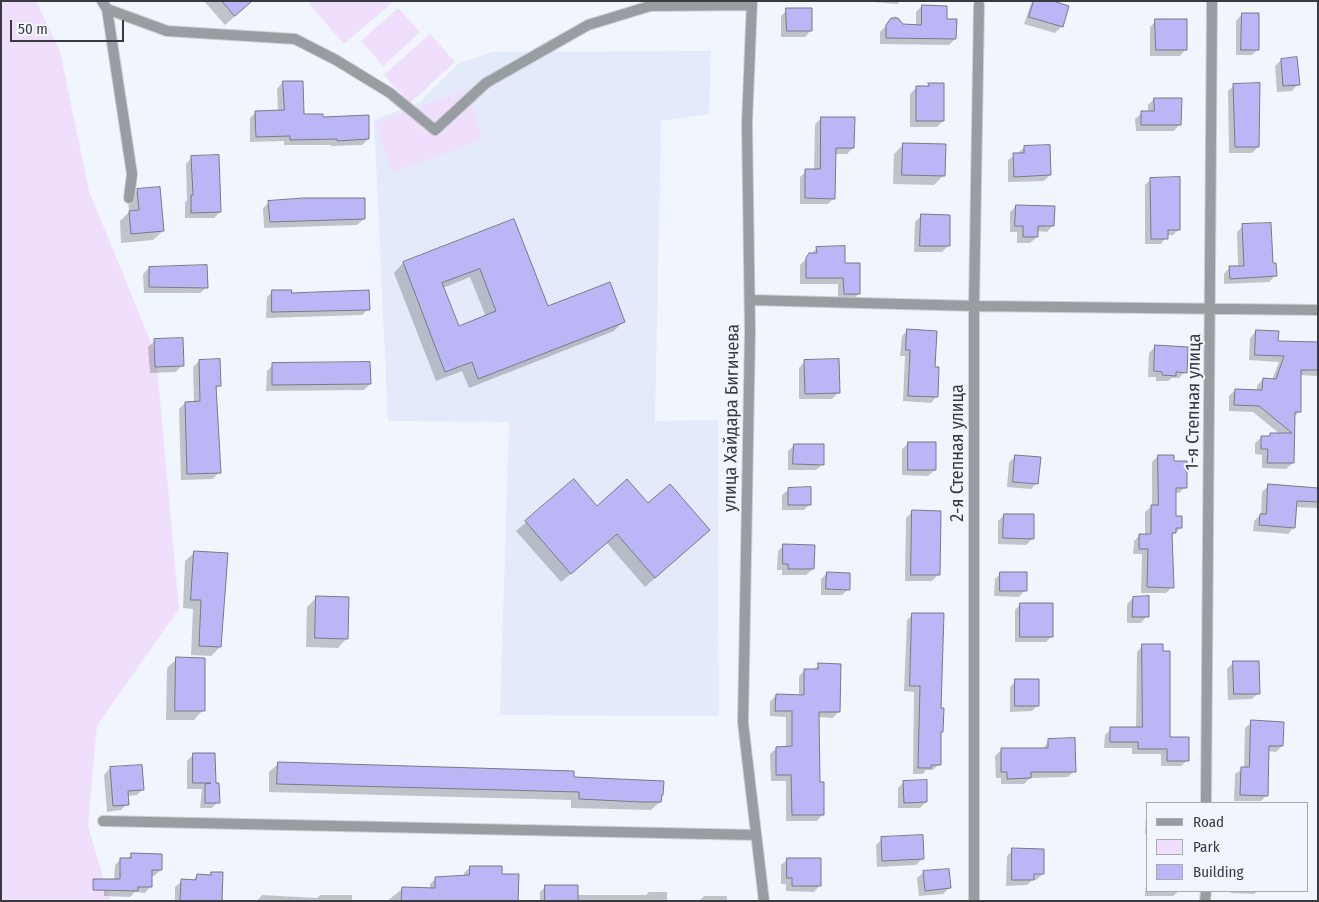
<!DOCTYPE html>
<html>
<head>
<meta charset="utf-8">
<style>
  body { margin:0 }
  #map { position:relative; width:1319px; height:902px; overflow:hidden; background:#f1f5fd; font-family:"Fira Sans Condensed",sans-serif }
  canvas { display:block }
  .frame { position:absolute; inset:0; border:2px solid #373a3f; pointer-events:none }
  .legend { position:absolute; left:1146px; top:802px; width:162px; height:90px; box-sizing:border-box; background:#f1f5fd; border:1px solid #a7aab1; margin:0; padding:6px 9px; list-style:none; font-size:15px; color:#373a3f }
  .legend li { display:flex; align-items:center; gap:10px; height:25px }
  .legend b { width:25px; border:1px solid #a7aab1 }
  .scale { position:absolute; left:10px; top:20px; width:114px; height:22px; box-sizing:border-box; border:2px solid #373a3f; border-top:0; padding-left:6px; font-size:15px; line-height:18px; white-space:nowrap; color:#373a3f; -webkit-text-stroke:4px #f1f5fd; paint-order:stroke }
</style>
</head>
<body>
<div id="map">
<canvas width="1319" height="902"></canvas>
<div class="frame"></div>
<ul class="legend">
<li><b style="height:6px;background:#989da2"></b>Road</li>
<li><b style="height:14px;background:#efdffd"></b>Park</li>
<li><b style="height:14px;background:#bbb7f6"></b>Building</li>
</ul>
<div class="scale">50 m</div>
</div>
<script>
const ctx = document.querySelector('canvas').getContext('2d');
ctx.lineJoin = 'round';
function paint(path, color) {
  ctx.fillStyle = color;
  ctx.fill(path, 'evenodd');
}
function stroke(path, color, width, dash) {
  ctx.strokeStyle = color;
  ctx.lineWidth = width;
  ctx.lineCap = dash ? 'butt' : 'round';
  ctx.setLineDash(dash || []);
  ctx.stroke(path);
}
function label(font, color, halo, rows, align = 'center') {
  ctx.font = font + ' "Fira Sans Condensed",sans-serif';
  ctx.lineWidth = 4;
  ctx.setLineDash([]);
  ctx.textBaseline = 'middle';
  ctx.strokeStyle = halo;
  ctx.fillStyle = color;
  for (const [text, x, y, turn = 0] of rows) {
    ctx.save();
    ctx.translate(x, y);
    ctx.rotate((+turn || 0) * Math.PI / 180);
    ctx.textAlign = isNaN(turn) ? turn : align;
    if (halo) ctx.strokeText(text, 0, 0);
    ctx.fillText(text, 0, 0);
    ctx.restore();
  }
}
paint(new Path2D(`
  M 711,51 L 709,114 L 661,121 L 655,421 L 718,420 L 719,716 L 500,715 L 509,422 L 388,421 L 374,120 L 420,102 L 459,63 L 493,52 Z`), '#e3ebfb');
paint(new Path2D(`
  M 1,1 L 36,1 L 60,51 L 89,191 L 156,355 L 179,609 L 97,725 L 88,826 L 110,901 L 1,901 Z
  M 307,1 L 394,1 L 344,44 Z
  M 398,8 L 420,32 L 383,66 L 361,41 Z
  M 430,34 L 455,62 L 410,103 L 384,75 Z
  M 466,90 L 483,140 L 392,172 L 375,123 Z`), '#efdffd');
paint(new Path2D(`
  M 204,1 L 252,1 L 225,25 Z
  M 862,1 L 900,1 L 897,4 Z
  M 1032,1 L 1049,1 L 1062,26 L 1055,33 L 1024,24 Z
  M 922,6 L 946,20 L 955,39 L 949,45 L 880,44 L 880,32 L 895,16 L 903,26 L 916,26 L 916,12 Z
  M 787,10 L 811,30 L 805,37 L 781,37 L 781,16 Z
  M 1242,14 L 1258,49 L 1252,55 L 1236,55 L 1236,21 Z
  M 1156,21 L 1186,49 L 1180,56 L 1150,56 L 1150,27 Z
  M 1281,60 L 1298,84 L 1292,91 L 1277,92 L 1275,66 Z
  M 283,82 L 303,116 L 322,118 L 368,139 L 362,145 L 331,146 L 331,145 L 284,145 L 284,141 L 250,142 L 250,118 L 256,112 L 278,112 L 277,89 Z
  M 943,84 L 943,121 L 937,127 L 910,127 L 910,94 L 916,88 Z
  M 1234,85 L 1258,147 L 1252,153 L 1229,153 L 1228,91 Z
  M 1154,99 L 1180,124 L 1174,131 L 1136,131 L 1135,119 L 1142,113 L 1148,113 L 1148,105 Z
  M 822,118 L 853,148 L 847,154 L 835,154 L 834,198 L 828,204 L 800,204 L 800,177 L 806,171 L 814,171 L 815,124 Z
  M 904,144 L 943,176 L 934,185 L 893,184 L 894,154 Z
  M 1024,148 L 1050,175 L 1044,181 L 1008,182 L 1008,160 Z
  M 192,157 L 220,212 L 214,218 L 185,218 L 185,202 L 187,200 L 186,164 Z
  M 1151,179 L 1179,229 L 1173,235 L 1167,235 L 1161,244 L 1145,244 L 1145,185 Z
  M 138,190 L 163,231 L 153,240 L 121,243 L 120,221 L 129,212 L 128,200 Z
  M 269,202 L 364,219 L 357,225 L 264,228 L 263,208 Z
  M 1016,206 L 1053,225 L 1047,232 L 1037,231 L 1037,237 L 1030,243 L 1017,243 L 1017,232 L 1010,232 L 1010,212 Z
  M 921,216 L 948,246 L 942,252 L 914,252 L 915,222 Z
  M 513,220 L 547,308 L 623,322 L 614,331 L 469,388 L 462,371 L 436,381 L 394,273 L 403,263 ZM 470,277 L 486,317 L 458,327 L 443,288 Z
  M 1243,226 L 1271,265 L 1275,276 L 1269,282 L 1224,284 L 1224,274 L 1230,267 L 1238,267 L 1237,232 Z
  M 817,248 L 844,264 L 859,293 L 853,300 L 838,300 L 838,284 L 800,284 L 800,265 Z
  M 149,268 L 207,287 L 200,293 L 144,293 L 143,274 Z
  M 273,291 L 290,294 L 368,309 L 362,315 L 266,318 L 267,297 Z
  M 908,330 L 934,368 L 937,396 L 931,403 L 903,401 L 905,356 L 900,356 L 902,336 Z
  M 1256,331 L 1277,342 L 1318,343 L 1318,376 L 1299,375 L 1299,412 L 1293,418 L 1293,463 L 1286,469 L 1262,468 L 1262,455 L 1255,454 L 1255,443 L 1262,437 L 1280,434 L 1253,412 L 1229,411 L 1229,396 L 1235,390 L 1257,391 L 1257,386 L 1263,379 L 1272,380 L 1279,362 L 1249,360 L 1250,338 Z
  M 155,341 L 182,365 L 176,372 L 150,373 L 148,347 Z
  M 1156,346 L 1185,372 L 1179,378 L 1172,378 L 1168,381 L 1156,381 L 1156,377 L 1148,377 L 1149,353 Z
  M 199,361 L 220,385 L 215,390 L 219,472 L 213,479 L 181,480 L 179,409 L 185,403 L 194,403 L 193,367 Z
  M 805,361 L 839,392 L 832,399 L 799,399 L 799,368 Z
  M 273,365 L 370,384 L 364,390 L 266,391 L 267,371 Z
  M 909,443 L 935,470 L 928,476 L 902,475 L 902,449 Z
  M 794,445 L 823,464 L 816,470 L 788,470 L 788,451 Z
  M 1015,456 L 1037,483 L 1031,489 L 1007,487 L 1009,463 Z
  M 1158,456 L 1185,487 L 1179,493 L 1175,493 L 1175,517 L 1181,528 L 1171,536 L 1172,587 L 1166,593 L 1141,593 L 1142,554 L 1133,554 L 1134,541 L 1140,535 L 1145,535 L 1145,512 L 1152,506 L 1152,462 Z
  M 574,481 L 597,507 L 648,505 L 709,530 L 645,587 L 607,543 L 561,582 L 516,531 Z
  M 1269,485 L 1318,489 L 1318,508 L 1295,507 L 1294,527 L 1288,534 L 1253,531 L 1254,521 L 1261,514 L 1262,492 Z
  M 789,489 L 810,504 L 804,510 L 782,510 L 782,495 Z
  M 912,512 L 938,575 L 932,581 L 905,581 L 906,518 Z
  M 1004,515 L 1033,538 L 1026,545 L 998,544 L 998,521 Z
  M 784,545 L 813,569 L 806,575 L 782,575 L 782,570 L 777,570 L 778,551 Z
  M 194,553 L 220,647 L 211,656 L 191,655 L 193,609 L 183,608 L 185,561 Z
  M 827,573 L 849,589 L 842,595 L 821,595 L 821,579 Z
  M 1001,573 L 1025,590 L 1019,597 L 994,596 L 995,579 Z
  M 317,597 L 347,638 L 338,648 L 306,647 L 307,607 Z
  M 1133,598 L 1147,616 L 1141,623 L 1127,623 L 1127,604 Z
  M 1021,604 L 1052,636 L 1046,642 L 1015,642 L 1015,610 Z
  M 913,614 L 940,709 L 942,732 L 939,735 L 939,764 L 933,770 L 926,770 L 923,774 L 913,774 L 914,692 L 904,691 L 907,620 Z
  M 1143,645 L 1168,738 L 1188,760 L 1181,766 L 1161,766 L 1161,754 L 1132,754 L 1132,748 L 1104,748 L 1105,735 L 1111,729 L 1136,729 L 1137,652 Z
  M 177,659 L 203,710 L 194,720 L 166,720 L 167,668 Z
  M 1234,662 L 1258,693 L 1252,699 L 1228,700 L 1227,669 Z
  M 819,665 L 839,711 L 833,718 L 818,717 L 819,783 L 823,814 L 817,821 L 786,821 L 786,781 L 771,781 L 770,754 L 777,748 L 786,748 L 786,717 L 770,716 L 770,702 L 776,695 L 799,696 L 799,676 L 805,670 L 813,670 Z
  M 1016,680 L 1038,705 L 1032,711 L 1010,712 L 1010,687 Z
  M 1252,722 L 1282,746 L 1276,752 L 1268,751 L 1267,795 L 1261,801 L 1234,801 L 1235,774 L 1244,768 L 1245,728 Z
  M 1049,740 L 1074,771 L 1068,777 L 1030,778 L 1024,784 L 1001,784 L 1001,778 L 996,778 L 995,756 L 1002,749 L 1043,749 Z
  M 193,755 L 214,785 L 218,802 L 212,808 L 200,808 L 202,789 L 187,789 L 187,761 Z
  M 278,764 L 572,778 L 660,802 L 651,810 L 571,808 L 571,800 L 269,792 L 269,772 Z
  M 110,768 L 143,789 L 137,795 L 127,796 L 127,804 L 121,810 L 107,812 L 104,775 Z
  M 904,782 L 926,802 L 920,808 L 898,808 L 898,788 Z
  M 1148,817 L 1148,834 L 1145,834 L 1146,818 Z
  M 882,839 L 922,859 L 916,865 L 877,867 L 876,845 Z
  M 1013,850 L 1043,874 L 1036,880 L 1032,880 L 1027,885 L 1006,886 L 1007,856 Z
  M 132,854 L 161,870 L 154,876 L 151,876 L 151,886 L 145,893 L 135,892 L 130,897 L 104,896 L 104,887 L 114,881 L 115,865 L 121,859 L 127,859 Z
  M 788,859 L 820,885 L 814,892 L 786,891 L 786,884 L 781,884 L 781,865 Z
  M 1148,861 L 1148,891 L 1179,891 L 1173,896 L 1145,896 Z
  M 470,867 L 500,875 L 517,901 L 387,901 L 402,889 L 430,889 L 430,884 L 436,878 L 464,877 L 464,873 Z
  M 924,872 L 949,888 L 943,894 L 919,896 L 917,878 Z
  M 212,873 L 221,901 L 175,901 L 175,887 L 182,881 L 192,881 L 197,876 L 209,876 Z
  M 546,886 L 577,895 L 646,895 L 649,892 L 667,892 L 667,901 L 540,901 L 540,892 Z
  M 1231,891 L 1258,891 L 1254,894 L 1230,893 Z
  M 262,895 L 317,898 L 320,895 L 352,895 L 352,901 L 257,901 Z
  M 704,896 L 727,896 L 727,901 L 699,901 Z
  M 1301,900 L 1301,901 L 1258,901 Z`), '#0003');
const building = new Path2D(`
  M 222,1 L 252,1 L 235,16 Z
  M 1034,1 L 1053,1 L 1069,6 L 1063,27 L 1029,17 Z
  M 922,5 L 947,6 L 947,19 L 957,19 L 956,39 L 886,38 L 886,25 L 891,18 L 898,18 L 903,24 L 921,25 Z
  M 786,8 L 812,8 L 812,31 L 787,31 Z
  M 1242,13 L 1259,13 L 1259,50 L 1241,50 Z
  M 1155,19 L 1187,19 L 1187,50 L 1156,50 Z
  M 1297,57 L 1300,85 L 1283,86 L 1281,59 Z
  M 283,81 L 303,81 L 304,114 L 323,114 L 323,117 L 369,115 L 369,139 L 337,141 L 337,139 L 290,140 L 290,136 L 256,137 L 255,111 L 284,110 Z
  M 928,83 L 944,83 L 944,121 L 916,121 L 916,86 L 929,86 Z
  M 1260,83 L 1259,147 L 1235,147 L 1233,84 Z
  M 1154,98 L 1182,98 L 1181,125 L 1141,125 L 1141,111 L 1154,111 Z
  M 821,117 L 855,117 L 854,148 L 836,148 L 835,199 L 805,198 L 805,169 L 820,169 Z
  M 903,143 L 946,144 L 945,176 L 902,175 Z
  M 1050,145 L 1051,175 L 1014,177 L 1013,153 L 1024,153 L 1024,146 Z
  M 219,155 L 221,212 L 191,213 L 191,195 L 193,195 L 191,156 Z
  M 1180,177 L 1180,230 L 1168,230 L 1168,239 L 1151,239 L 1150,178 Z
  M 160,187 L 164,231 L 131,234 L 129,211 L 139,210 L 137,189 Z
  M 304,198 L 365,198 L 365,219 L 270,222 L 268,201 Z
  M 1016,205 L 1055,206 L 1054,226 L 1038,226 L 1038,237 L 1023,237 L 1023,226 L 1015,226 Z
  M 921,214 L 950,215 L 950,246 L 920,246 Z
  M 514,219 L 548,306 L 610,282 L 625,322 L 478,379 L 472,362 L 445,372 L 403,262 ZM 480,269 L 496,311 L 459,326 L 442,283 Z
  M 1271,223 L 1273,263 L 1276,263 L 1277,276 L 1230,279 L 1229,266 L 1244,266 L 1242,224 Z
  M 845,246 L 845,263 L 860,263 L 860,294 L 844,294 L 843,278 L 806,278 L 806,258 L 809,253 L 817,253 L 816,247 Z
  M 207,265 L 208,288 L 149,287 L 149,267 Z
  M 272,290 L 292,290 L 291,293 L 369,290 L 370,310 L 272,312 Z
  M 907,329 L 937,331 L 935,367 L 939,367 L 938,397 L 908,396 L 910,350 L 906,350 Z
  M 1256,330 L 1279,331 L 1278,341 L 1318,342 L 1318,370 L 1301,370 L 1301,412 L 1295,412 L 1294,463 L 1267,463 L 1268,449 L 1261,449 L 1261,436 L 1270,436 L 1270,433 L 1292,433 L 1259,406 L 1234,405 L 1235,389 L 1262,390 L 1263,378 L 1276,379 L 1284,356 L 1255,355 Z
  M 183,338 L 184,366 L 155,367 L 154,339 Z
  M 1155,345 L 1188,347 L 1187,373 L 1176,372 L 1176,376 L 1162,375 L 1162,372 L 1154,371 Z
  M 220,359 L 221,386 L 216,386 L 221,473 L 187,474 L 185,402 L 200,401 L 199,360 Z
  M 839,359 L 840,393 L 805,394 L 804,360 Z
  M 370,362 L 371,384 L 272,385 L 272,363 Z
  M 908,442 L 936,442 L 936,470 L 908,470 Z
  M 794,444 L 824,444 L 824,465 L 793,464 Z
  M 1015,455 L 1041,457 L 1038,484 L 1013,482 Z
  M 1158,455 L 1174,455 L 1174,461 L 1187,461 L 1187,488 L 1176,488 L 1176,516 L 1182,516 L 1182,528 L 1176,528 L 1176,533 L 1172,533 L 1174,588 L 1147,587 L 1148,549 L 1139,549 L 1139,534 L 1151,534 L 1151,505 L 1158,505 Z
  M 574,479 L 597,506 L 627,479 L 648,503 L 670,484 L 710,530 L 655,578 L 617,534 L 571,574 L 525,521 Z
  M 1268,484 L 1318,488 L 1318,502 L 1297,501 L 1295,528 L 1259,525 L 1260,514 L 1266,514 Z
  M 811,487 L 811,505 L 788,505 L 788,488 Z
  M 912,510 L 941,511 L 940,575 L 911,575 Z
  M 1004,514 L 1034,514 L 1034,539 L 1003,538 Z
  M 783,544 L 815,545 L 814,569 L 788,569 L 788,564 L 783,564 Z
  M 194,551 L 228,553 L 221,647 L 199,646 L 201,600 L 191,600 Z
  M 827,572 L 850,573 L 850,590 L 826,589 Z
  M 1000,572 L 1027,572 L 1027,591 L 1000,591 Z
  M 316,596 L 349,597 L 348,639 L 315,638 Z
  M 1149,596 L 1149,617 L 1132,617 L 1133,597 Z
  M 1020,603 L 1053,603 L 1053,637 L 1020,637 Z
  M 912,613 L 944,613 L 941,708 L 944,708 L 943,732 L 941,732 L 941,765 L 931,765 L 931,768 L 918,768 L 920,686 L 910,686 Z
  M 1142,644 L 1163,644 L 1163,651 L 1170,651 L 1170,737 L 1189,737 L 1189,761 L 1167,761 L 1167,749 L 1138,749 L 1138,742 L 1110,742 L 1110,727 L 1142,727 Z
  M 176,657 L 205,658 L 205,711 L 175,711 Z
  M 1233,661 L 1259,661 L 1260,694 L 1234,694 Z
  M 818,663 L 841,664 L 840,712 L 819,712 L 820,782 L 824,782 L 824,815 L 792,815 L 791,775 L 776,775 L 776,747 L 792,746 L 792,711 L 775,711 L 776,694 L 804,695 L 804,669 L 818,669 Z
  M 1015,679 L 1039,679 L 1039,706 L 1015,706 Z
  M 1251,720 L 1284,722 L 1283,746 L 1269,746 L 1268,796 L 1240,795 L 1241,767 L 1249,767 Z
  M 1075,738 L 1076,772 L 1031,772 L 1031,778 L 1007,779 L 1007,772 L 1001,772 L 1001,748 L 1048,748 L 1048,739 Z
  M 193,753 L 215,753 L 216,783 L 219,783 L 220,803 L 205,803 L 205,784 L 211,783 L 193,783 Z
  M 278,762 L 574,771 L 574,777 L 664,781 L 663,795 L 662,795 L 661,802 L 641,802 L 579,799 L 579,792 L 277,784 Z
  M 142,765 L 144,790 L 128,791 L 129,805 L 113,806 L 110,767 Z
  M 927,780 L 927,802 L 904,803 L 903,781 Z
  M 923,835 L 924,859 L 882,861 L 881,837 Z
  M 1012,848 L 1044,849 L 1044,874 L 1034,874 L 1034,880 L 1012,880 Z
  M 131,853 L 162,854 L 162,870 L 152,870 L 152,887 L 138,887 L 138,891 L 93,890 L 93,879 L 120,879 L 120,858 L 131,858 Z
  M 787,858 L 821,858 L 821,886 L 792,886 L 792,878 L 787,878 Z
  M 470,866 L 502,866 L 502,874 L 519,874 L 518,901 L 401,901 L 402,887 L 435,888 L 435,877 L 469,875 Z
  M 949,869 L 951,888 L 925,891 L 923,871 Z
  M 211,872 L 223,872 L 222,901 L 180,901 L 181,879 L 196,880 L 197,874 L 211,875 Z
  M 545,885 L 578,885 L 578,901 L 545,901 Z`);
paint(building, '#bbb7f6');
stroke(building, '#797986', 1);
const minor = new Path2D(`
  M 102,1 L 107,9 L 132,174 L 129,198
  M 752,1 L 747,123 L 750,331 L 743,723 L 764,901
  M 107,9 L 167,31 L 295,39 L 336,60 L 390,93 L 435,130 L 486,83 L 588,25 L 650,6 L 751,5
  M 750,300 L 974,306 L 1318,310
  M 1206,803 L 1212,1
  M 103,821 L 756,835
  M 974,901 L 974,306 L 979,5
  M 1205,901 L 1206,891`);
stroke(minor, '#ccd0d7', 12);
stroke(minor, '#989da2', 10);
label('18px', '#373a3f', '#f1f5fd', [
  ["1-я Степная улица",1194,402,-89],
  ["улица Хайдара Бигичева",732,418,-89],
  ["2-я Степная улица",958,453,-90]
]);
</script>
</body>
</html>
